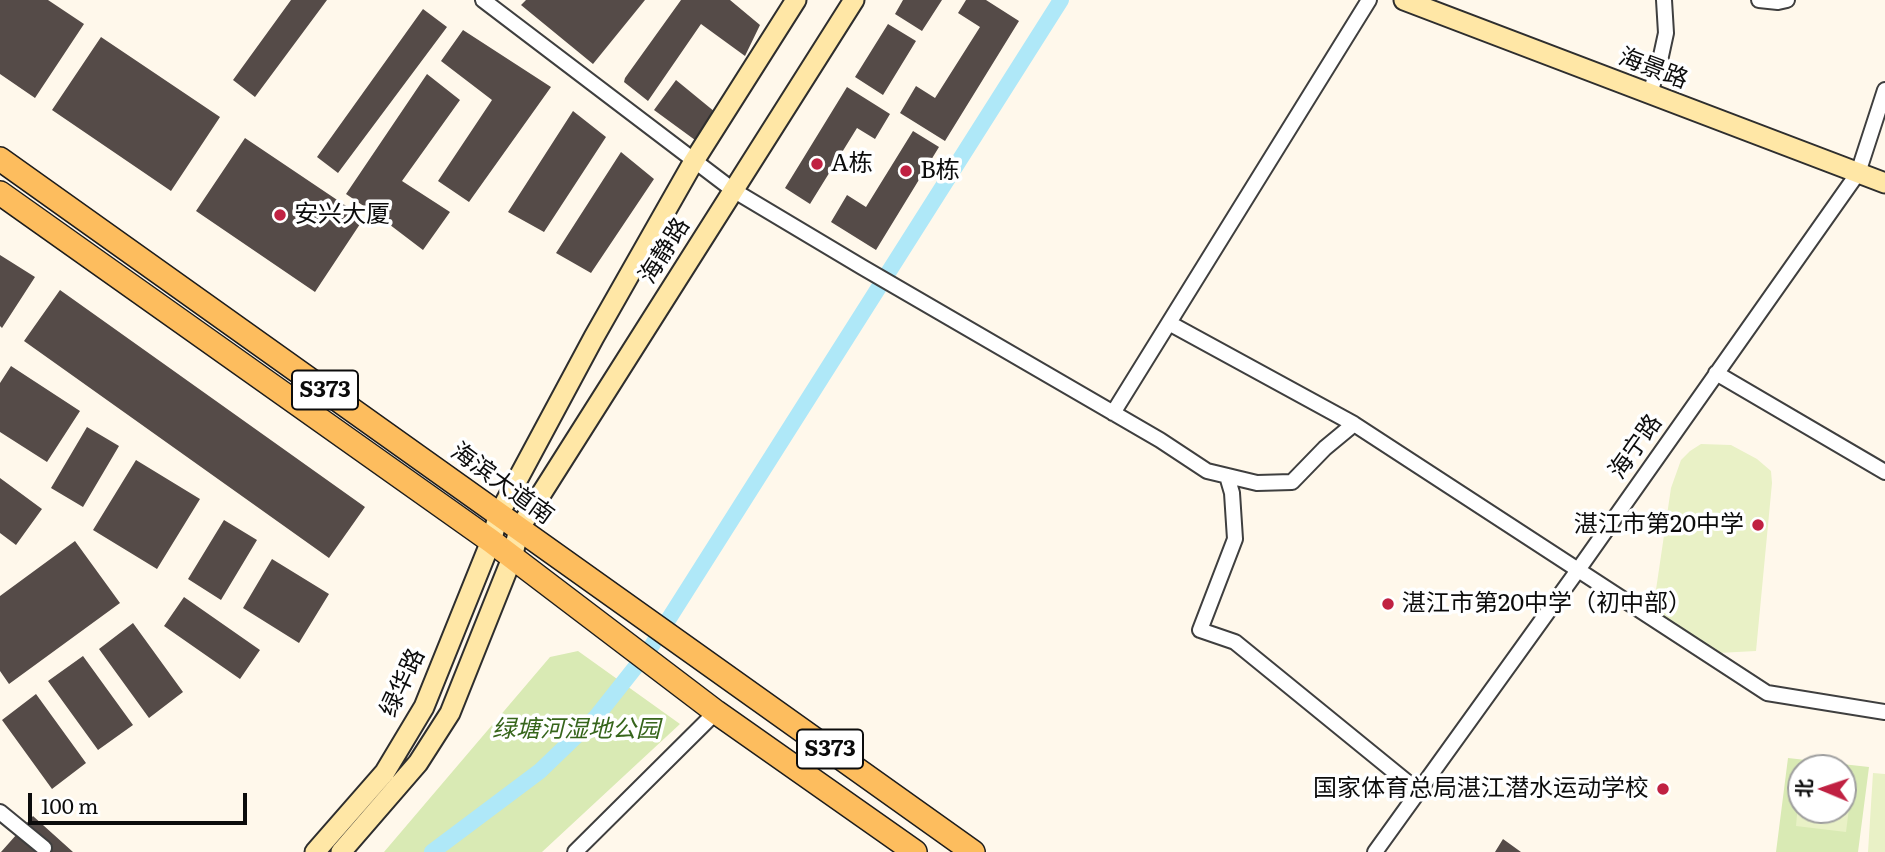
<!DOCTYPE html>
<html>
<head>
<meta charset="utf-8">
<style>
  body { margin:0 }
  #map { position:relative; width:1885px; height:852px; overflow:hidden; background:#fff8eb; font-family:Literata,"Noto Sans SC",serif }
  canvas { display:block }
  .north { position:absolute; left:1787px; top:754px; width:70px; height:70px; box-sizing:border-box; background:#fff; border:2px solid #9e9e9e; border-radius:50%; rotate:272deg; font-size:19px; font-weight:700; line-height:28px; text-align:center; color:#0c0c0c }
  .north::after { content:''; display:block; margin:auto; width:24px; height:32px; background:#c02142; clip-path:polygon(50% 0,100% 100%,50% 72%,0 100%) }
  .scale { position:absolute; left:28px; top:793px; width:219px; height:32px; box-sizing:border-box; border:4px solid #0c0c0c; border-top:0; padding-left:9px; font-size:21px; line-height:24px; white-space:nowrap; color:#0c0c0c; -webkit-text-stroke:5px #fff; paint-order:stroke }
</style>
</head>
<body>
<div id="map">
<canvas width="1885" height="852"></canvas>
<div class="north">北</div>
<div class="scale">100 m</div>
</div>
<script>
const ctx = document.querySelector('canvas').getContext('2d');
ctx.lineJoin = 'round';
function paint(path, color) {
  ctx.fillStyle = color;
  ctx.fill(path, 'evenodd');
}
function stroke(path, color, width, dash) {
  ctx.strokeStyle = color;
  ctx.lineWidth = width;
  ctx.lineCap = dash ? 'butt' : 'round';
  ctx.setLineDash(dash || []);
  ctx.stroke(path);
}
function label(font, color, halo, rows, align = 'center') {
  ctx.font = font + ' Literata,"Noto Sans SC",serif';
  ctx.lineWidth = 7;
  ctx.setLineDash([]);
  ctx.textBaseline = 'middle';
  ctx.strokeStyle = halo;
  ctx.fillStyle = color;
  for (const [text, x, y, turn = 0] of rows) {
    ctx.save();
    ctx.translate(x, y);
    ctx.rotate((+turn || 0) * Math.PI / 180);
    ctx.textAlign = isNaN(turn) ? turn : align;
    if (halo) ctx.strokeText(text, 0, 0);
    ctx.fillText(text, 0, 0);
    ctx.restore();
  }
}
paint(new Path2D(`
  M 578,651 L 680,724 L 542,852 L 384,852 L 550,657 Z
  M 1788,758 L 1869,767 L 1858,852 L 1776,852 ZM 1801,768 L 1843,768 L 1843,810 L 1801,810 Z`), '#d9eab4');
paint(new Path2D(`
  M 1701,444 L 1731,445 L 1757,459 L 1771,471 L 1772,483 L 1756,651 L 1718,653 L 1661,618 L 1653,610 L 1671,488 L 1681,460 L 1690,451 Z
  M 1873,773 L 1885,774 L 1885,852 L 1868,852 Z
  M 1798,803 L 1801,803 L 1801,810 L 1843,810 L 1843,807 L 1849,808 L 1846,832 L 1796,826 Z`), '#e9f1c6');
stroke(new Path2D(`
  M 432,852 L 540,771 L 596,717 L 649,650 L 1061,0`), '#afe8f8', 16);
paint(new Path2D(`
  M 0,0 L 48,0 L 84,24 L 35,98 L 0,74 Z
  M 291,0 L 327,0 L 255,97 L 233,80 Z
  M 526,0 L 645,0 L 593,64 L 521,5 Z
  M 681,0 L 730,0 L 760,25 L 745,56 L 701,24 L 648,101 L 624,82 L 625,78 Z
  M 903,0 L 942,0 L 922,31 L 895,14 Z
  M 966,0 L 986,0 L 1019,21 L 945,141 L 900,113 L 916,86 L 935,98 L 980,27 L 958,13 Z
  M 423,9 L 447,27 L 338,173 L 317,157 Z
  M 888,24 L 916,41 L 883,95 L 855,77 Z
  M 463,30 L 551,87 L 469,202 L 438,181 L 492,100 L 441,61 Z
  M 101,37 L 220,117 L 171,191 L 52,110 Z
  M 427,74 L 460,100 L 402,181 L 450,212 L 423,250 L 377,215 L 346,194 Z
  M 676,80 L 715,112 L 695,140 L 654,110 Z
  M 847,87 L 890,114 L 875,139 L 857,128 L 810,204 L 785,188 Z
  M 573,111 L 606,137 L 544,232 L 508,212 Z
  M 913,131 L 939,147 L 876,250 L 831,222 L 847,195 L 866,207 Z
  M 245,138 L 364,218 L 315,292 L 196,211 Z
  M 621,152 L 654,179 L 591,273 L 556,253 Z
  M 0,255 L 35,277 L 2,328 L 0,326 Z
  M 60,290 L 365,507 L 329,558 L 24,341 Z
  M 11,366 L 80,411 L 47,462 L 0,432 L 0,383 Z
  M 87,427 L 119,446 L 83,507 L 51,488 Z
  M 136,460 L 200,499 L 157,569 L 93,530 Z
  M 0,478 L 42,509 L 16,545 L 0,533 Z
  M 224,520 L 257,540 L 221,600 L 188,579 Z
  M 75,541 L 120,603 L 9,684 L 0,671 L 0,596 Z
  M 272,559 L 329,594 L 299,643 L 243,608 Z
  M 184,597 L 260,650 L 240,679 L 164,626 Z
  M 133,623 L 183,692 L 149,718 L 99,649 Z
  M 83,656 L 133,725 L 98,750 L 48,681 Z
  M 36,694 L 86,763 L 52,789 L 2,720 Z
  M 33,816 L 73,852 L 1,852 Z
  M 1503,839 L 1521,852 L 1495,852 Z`), '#554b48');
const street = new Path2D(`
  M 483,0 L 733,190 L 862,267 L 1160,440 L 1207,471 L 1257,483 L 1292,482 L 1325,448 L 1354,424
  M 1759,0 L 1778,2 L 1787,0
  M 1650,94 L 1661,56 L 1666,33 L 1664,0
  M 1169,323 L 1354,424 L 1767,693 L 1885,712
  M 1716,373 L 1885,472
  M 1113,413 L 1369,0
  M 1227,476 L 1232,493 L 1235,539 L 1200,630 L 1235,642 L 1418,791
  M 0,812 L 44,848
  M 575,852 L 716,712
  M 1375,852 L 1578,570 L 1858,173 L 1885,90`);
const secondary = new Path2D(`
  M 1404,0 L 1885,183
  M 315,852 L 385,772 L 424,707 L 491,541 L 499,514 L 594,337 L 694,161 L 796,0
  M 341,852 L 418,763 L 450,713 L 512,558 L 519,529 L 854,0`);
const primary = new Path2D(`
  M 0,159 C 324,390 649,620 973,852
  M 0,193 L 491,541 L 716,712 L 915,852`);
stroke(street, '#3f3f3f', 18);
stroke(secondary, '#2e2e2e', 23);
stroke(primary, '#1d1d1d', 26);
stroke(street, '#fff', 14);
stroke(secondary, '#ffe7a6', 19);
stroke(primary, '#fdbd5e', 23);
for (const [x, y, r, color] of [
  [817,164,7,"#c02142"],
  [906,171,7,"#c02142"],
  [280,215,7,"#c02142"],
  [1758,525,7,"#c02142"],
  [1388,604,7,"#c02142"],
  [1663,789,7,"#c02142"]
]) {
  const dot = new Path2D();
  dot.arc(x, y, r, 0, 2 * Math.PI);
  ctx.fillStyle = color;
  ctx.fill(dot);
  stroke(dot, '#fff', 2.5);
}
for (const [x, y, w] of [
  [325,390,66],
  [830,749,66]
]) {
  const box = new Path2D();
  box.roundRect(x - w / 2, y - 19.5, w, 39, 5);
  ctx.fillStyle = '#fff';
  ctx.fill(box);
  stroke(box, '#0c0c0c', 2);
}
label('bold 23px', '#0c0c0c', null, [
  ["S373",325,390],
  ["S373",830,749]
]);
label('24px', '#0c0c0c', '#fff', [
  ["海景路",1653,69,21],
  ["海静路",665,251,-58],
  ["海宁路",1636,447,-55],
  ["海滨大道南",502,484,36],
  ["绿华路",403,683,-65]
]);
label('24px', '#0c0c0c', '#fff', [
  ["A栋",831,164],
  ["B栋",920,171],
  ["安兴大厦",294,215],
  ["湛江市第20中学",1744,525,"right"],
  ["湛江市第20中学（初中部）",1402,604],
  ["国家体育总局湛江潜水运动学校",1649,789,"right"]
], 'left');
label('italic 24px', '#36651b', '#fff', [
  ["绿塘河湿地公园",576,730]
]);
</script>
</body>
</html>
